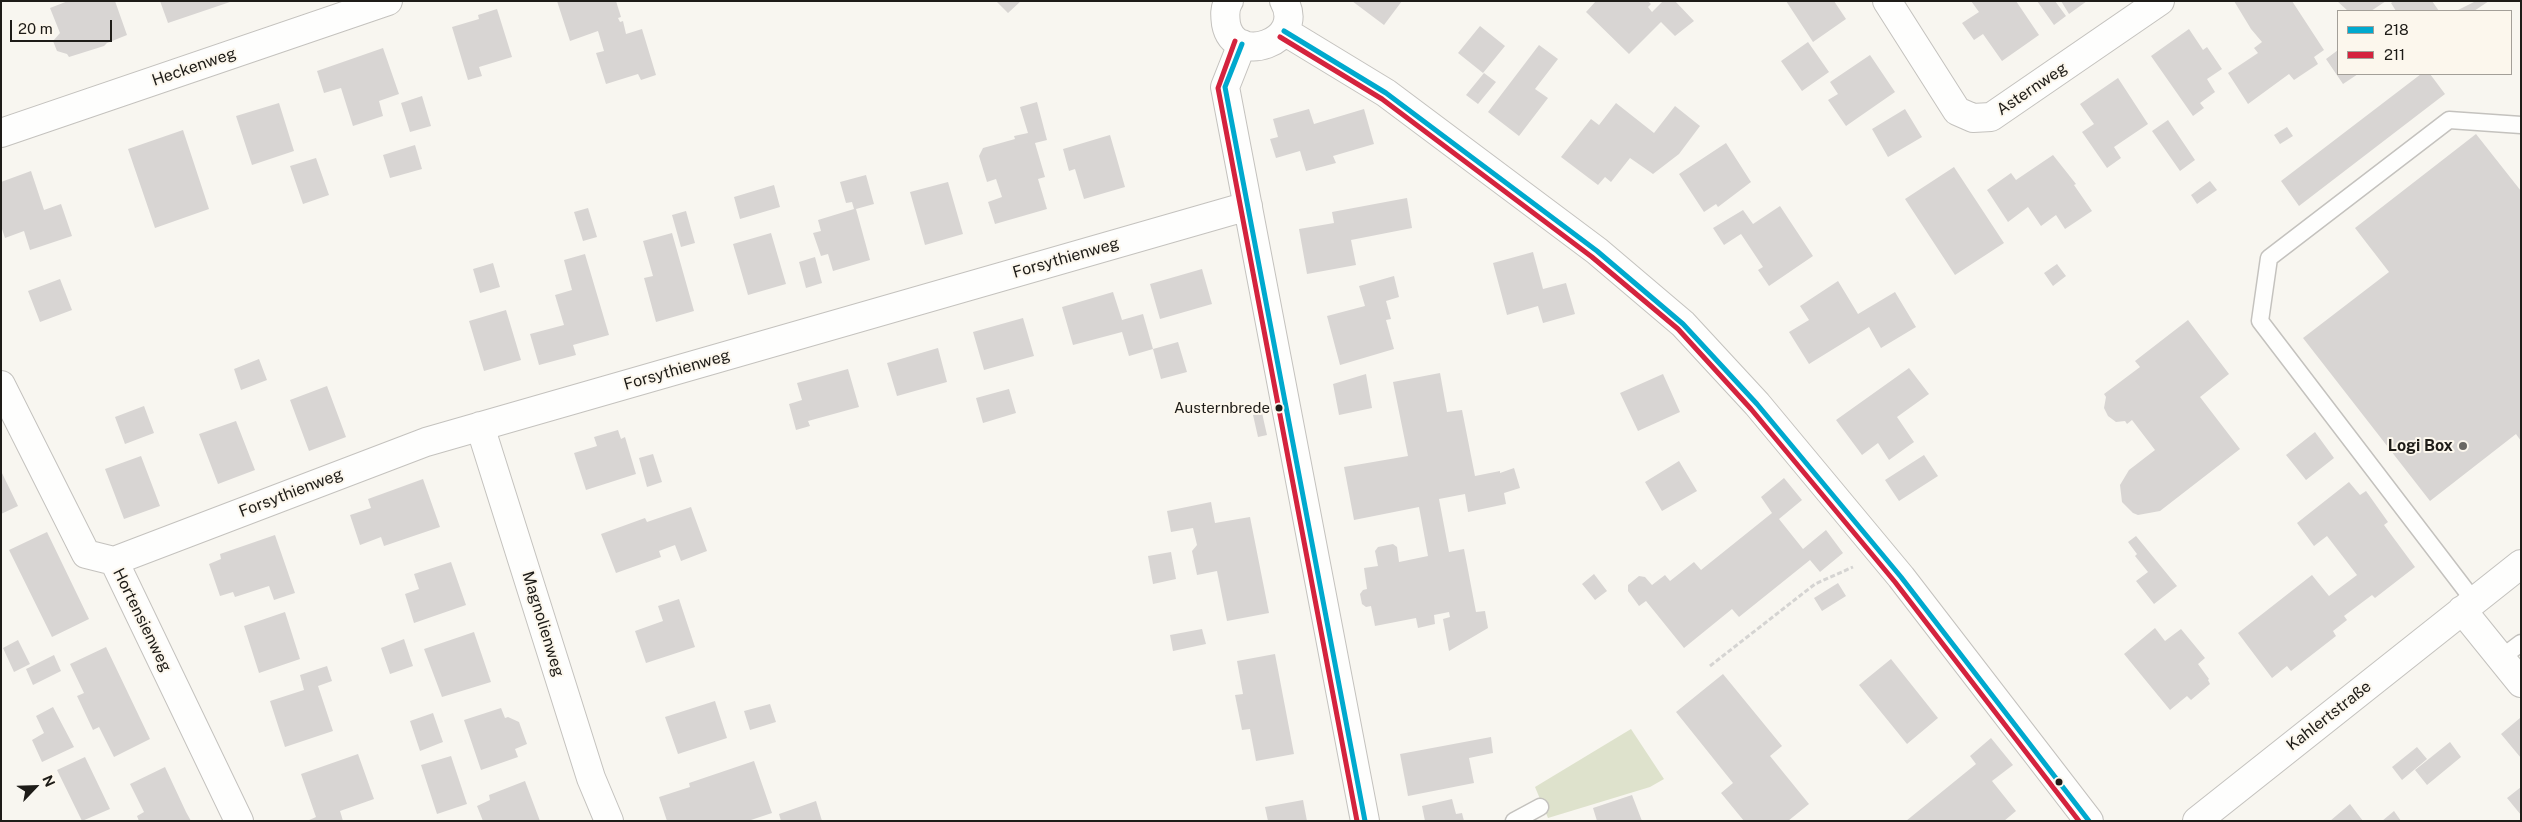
<!DOCTYPE html>
<html>
<head>
<meta charset="utf-8">
<style>
  body { margin:0 }
  #map { position:relative; width:2522px; height:822px; overflow:hidden; background:#f8f6f0; font-family:"Public Sans",sans-serif }
  canvas { display:block }
  .frame { position:absolute; inset:0; border:2px solid #1e1c18; pointer-events:none }
  .legend { position:absolute; left:2337px; top:10px; width:175px; height:65px; box-sizing:border-box; background:#fcf7ed; border:1px solid #a39f98; margin:0; padding:6px 9px; list-style:none; font-size:15px; color:#1e1c18 }
  .legend li { display:flex; align-items:center; gap:10px; height:25px }
  .legend b { width:25px; border:1px solid #a39f98 }
  .north { position:absolute; left:10px; top:762px; width:50px; height:50px; -webkit-text-stroke:4px #fcf7ed; paint-order:stroke; rotate:66deg; font-size:14px; font-weight:700; line-height:20px; text-align:center; color:#1e1c18 }
  .north::after { content:''; display:block; margin:auto; width:18px; height:22px; background:#1e1c18; clip-path:polygon(50% 0,100% 100%,50% 72%,0 100%) }
  .scale { position:absolute; left:10px; top:20px; width:102px; height:22px; box-sizing:border-box; border:2px solid #1e1c18; border-top:0; padding-left:6px; font-size:15px; line-height:18px; white-space:nowrap; color:#1e1c18; -webkit-text-stroke:4px #fcf7ed; paint-order:stroke }
</style>
</head>
<body>
<div id="map">
<canvas width="2522" height="822"></canvas>
<div class="frame"></div>
<ul class="legend">
<li><b style="height:6px;background:#00a9ce"></b>218</li>
<li><b style="height:6px;background:#d4233e"></b>211</li>
</ul>
<div class="north">N</div>
<div class="scale">20 m</div>
</div>
<script>
const ctx = document.querySelector('canvas').getContext('2d');
ctx.lineJoin = 'round';
function paint(path, color) {
  ctx.fillStyle = color;
  ctx.fill(path, 'evenodd');
}
function stroke(path, color, width, dash) {
  ctx.strokeStyle = color;
  ctx.lineWidth = width;
  ctx.lineCap = dash ? 'butt' : 'round';
  ctx.setLineDash(dash || []);
  ctx.stroke(path);
}
function label(font, color, halo, rows, align = 'center') {
  ctx.font = font + ' "Public Sans",sans-serif';
  ctx.lineWidth = 4;
  ctx.setLineDash([]);
  ctx.textBaseline = 'middle';
  ctx.strokeStyle = halo;
  ctx.fillStyle = color;
  for (const [text, x, y, turn = 0] of rows) {
    ctx.save();
    ctx.translate(x, y);
    ctx.rotate((+turn || 0) * Math.PI / 180);
    ctx.textAlign = isNaN(turn) ? turn : align;
    if (halo) ctx.strokeText(text, 0, 0);
    ctx.fillText(text, 0, 0);
    ctx.restore();
  }
}
paint(new Path2D(`
  M 1631,729 L 1664,779 L 1650,787 L 1548,818 L 1535,787 Z`), '#dee2cc');
paint(new Path2D(`
  M 68,1 L 115,1 L 127,35 L 107,43 L 104,46 L 69,57 L 67,54 L 57,51 L 53,41 L 60,33 L 50,8 Z
  M 160,1 L 229,1 L 230,2 L 168,23 Z
  M 557,1 L 616,1 L 621,17 L 618,18 L 620,22 L 623,21 L 626,34 L 642,29 L 656,75 L 641,80 L 638,74 L 606,84 L 596,53 L 604,51 L 598,31 L 570,41 Z
  M 996,1 L 1021,1 L 1008,13 Z
  M 1352,1 L 1402,1 L 1384,25 Z
  M 1596,1 L 1648,1 L 1651,4 L 1648,7 L 1652,12 L 1663,1 L 1675,1 L 1694,21 L 1675,36 L 1661,22 L 1629,54 L 1586,12 Z
  M 1786,1 L 1834,1 L 1846,19 L 1813,42 Z
  M 1971,1 L 2016,1 L 2039,35 L 2002,61 L 1983,34 L 1974,40 L 1962,23 L 1979,12 Z
  M 2037,1 L 2055,1 L 2066,16 L 2054,25 Z
  M 2061,1 L 2087,1 L 2069,14 Z
  M 2234,1 L 2292,1 L 2324,50 L 2314,57 L 2318,64 L 2294,80 L 2289,74 L 2248,104 L 2228,73 L 2258,53 L 2254,48 L 2262,42 L 2251,29 Z
  M 2337,1 L 2386,1 L 2371,11 L 2348,11 Z
  M 2394,1 L 2432,1 L 2439,11 L 2396,11 L 2391,3 Z
  M 2476,1 L 2489,1 L 2474,11 L 2456,11 Z
  M 497,9 L 512,57 L 479,67 L 482,76 L 468,80 L 452,27 L 479,19 L 478,15 Z
  M 1480,26 L 1505,46 L 1483,73 L 1458,53 Z
  M 2189,29 L 2203,50 L 2207,47 L 2222,69 L 2207,79 L 2215,92 L 2200,103 L 2204,108 L 2193,116 L 2151,56 Z
  M 1808,42 L 1829,72 L 1802,91 L 1781,61 Z
  M 1539,45 L 1558,59 L 1535,89 L 1548,98 L 1519,136 L 1488,112 Z
  M 383,48 L 399,94 L 379,101 L 383,116 L 353,126 L 341,88 L 324,93 L 317,71 Z
  M 2338,50 L 2338,74 L 2358,74 L 2343,84 L 2326,59 Z
  M 1870,55 L 1895,92 L 1846,126 L 1828,100 L 1838,94 L 1830,82 Z
  M 1484,73 L 1496,82 L 1478,104 L 1466,95 Z
  M 2421,74 L 2430,74 L 2445,94 L 2299,206 L 2281,181 Z
  M 2118,78 L 2148,124 L 2114,147 L 2121,158 L 2107,168 L 2082,132 L 2094,124 L 2080,104 Z
  M 422,96 L 431,126 L 410,132 L 401,103 Z
  M 1037,102 L 1047,140 L 1035,143 L 1045,177 L 1038,179 L 1047,209 L 995,224 L 988,202 L 1002,197 L 996,179 L 987,182 L 979,156 L 983,148 L 1015,139 L 1014,136 L 1028,133 L 1020,107 Z
  M 279,103 L 294,151 L 252,165 L 236,116 Z
  M 1616,103 L 1654,133 L 1675,106 L 1700,126 L 1679,154 L 1653,174 L 1630,158 L 1611,182 L 1605,177 L 1598,185 L 1561,157 L 1591,119 L 1599,125 Z
  M 1309,109 L 1314,124 L 1364,109 L 1374,144 L 1333,156 L 1336,163 L 1306,171 L 1300,151 L 1276,158 L 1270,139 L 1278,137 L 1273,119 Z
  M 1905,109 L 1922,137 L 1888,157 L 1872,129 Z
  M 2168,120 L 2195,160 L 2180,171 L 2152,131 Z
  M 2287,127 L 2293,136 L 2280,144 L 2274,135 Z
  M 183,130 L 209,209 L 155,228 L 128,149 Z
  M 2476,134 L 2521,191 L 2521,441 L 2516,434 L 2430,501 L 2303,338 L 2389,272 L 2355,228 Z
  M 1110,135 L 1125,187 L 1084,199 L 1075,169 L 1069,171 L 1063,149 Z
  M 1726,143 L 1751,182 L 1718,207 L 1716,204 L 1704,212 L 1679,174 Z
  M 415,145 L 422,169 L 390,178 L 383,155 Z
  M 2053,155 L 2076,184 L 2074,185 L 2092,211 L 2065,229 L 2056,215 L 2041,226 L 2028,207 L 2008,222 L 1987,190 L 2011,173 L 2016,180 Z
  M 316,158 L 329,195 L 303,204 L 290,166 Z
  M 1954,167 L 2004,243 L 1955,275 L 1905,199 Z
  M 31,171 L 44,210 L 61,204 L 72,236 L 30,250 L 24,231 L 5,238 L 1,226 L 1,182 Z
  M 866,175 L 874,204 L 856,209 L 870,260 L 833,271 L 828,254 L 821,256 L 813,233 L 821,231 L 818,220 L 854,209 L 852,202 L 846,203 L 840,182 Z
  M 2210,181 L 2217,190 L 2197,204 L 2191,195 Z
  M 948,182 L 963,234 L 925,245 L 910,192 Z
  M 774,185 L 780,207 L 740,219 L 734,197 Z
  M 1407,198 L 1412,228 L 1351,240 L 1356,265 L 1307,274 L 1299,229 L 1334,223 L 1332,212 Z
  M 1780,206 L 1813,256 L 1769,286 L 1758,270 L 1763,267 L 1741,234 L 1724,245 L 1713,228 L 1743,210 L 1753,224 Z
  M 588,208 L 597,237 L 583,241 L 574,212 Z
  M 686,211 L 695,243 L 681,247 L 672,215 Z
  M 672,233 L 694,311 L 656,322 L 644,278 L 653,276 L 643,241 Z
  M 771,233 L 786,284 L 748,295 L 733,244 Z
  M 1533,252 L 1543,289 L 1566,283 L 1575,314 L 1543,323 L 1538,306 L 1507,315 L 1493,263 Z
  M 585,254 L 609,335 L 573,345 L 576,355 L 539,365 L 530,334 L 564,325 L 555,295 L 572,290 L 564,260 Z
  M 815,257 L 822,283 L 806,288 L 799,262 Z
  M 493,263 L 500,287 L 480,293 L 473,269 Z
  M 2057,264 L 2066,276 L 2053,286 L 2044,273 Z
  M 1202,269 L 1212,304 L 1160,319 L 1150,284 Z
  M 1394,276 L 1399,297 L 1386,301 L 1391,319 L 1386,320 L 1394,349 L 1340,365 L 1327,316 L 1365,306 L 1359,286 Z
  M 60,279 L 72,310 L 40,322 L 28,291 Z
  M 1838,281 L 1858,314 L 1895,292 L 1916,327 L 1881,348 L 1869,327 L 1809,364 L 1789,332 L 1809,320 L 1800,306 Z
  M 1113,292 L 1122,320 L 1143,314 L 1153,349 L 1178,342 L 1187,372 L 1161,379 L 1153,349 L 1129,356 L 1122,332 L 1073,345 L 1062,307 Z
  M 506,310 L 521,360 L 484,371 L 469,321 Z
  M 1023,318 L 1034,356 L 984,370 L 973,332 Z
  M 2188,320 L 2229,374 L 2200,397 L 2240,449 L 2160,511 L 2138,515 L 2133,513 L 2122,502 L 2120,485 L 2129,470 L 2155,450 L 2132,420 L 2127,424 L 2125,421 L 2116,422 L 2108,416 L 2104,408 L 2106,397 L 2104,394 L 2140,367 L 2135,361 Z
  M 938,348 L 947,382 L 897,396 L 887,363 Z
  M 259,359 L 267,380 L 241,390 L 234,369 Z
  M 1909,368 L 1929,394 L 1897,417 L 1914,442 L 1889,460 L 1878,443 L 1862,455 L 1836,420 Z
  M 848,369 L 859,407 L 808,421 L 810,426 L 796,430 L 789,404 L 802,400 L 797,383 Z
  M 1440,373 L 1447,412 L 1462,410 L 1475,476 L 1500,471 L 1500,473 L 1514,468 L 1520,488 L 1504,493 L 1506,504 L 1468,512 L 1465,494 L 1439,499 L 1449,552 L 1464,549 L 1476,612 L 1485,611 L 1488,628 L 1449,651 L 1443,619 L 1450,617 L 1449,612 L 1434,615 L 1435,624 L 1418,628 L 1416,618 L 1375,626 L 1371,606 L 1366,607 L 1362,604 L 1360,594 L 1363,590 L 1367,589 L 1364,568 L 1378,566 L 1375,551 L 1378,547 L 1393,544 L 1397,547 L 1399,562 L 1428,556 L 1419,507 L 1354,520 L 1344,467 L 1408,456 L 1393,382 Z
  M 1366,374 L 1372,408 L 1339,415 L 1333,384 Z
  M 1663,374 L 1680,412 L 1638,431 L 1620,393 Z
  M 327,386 L 346,437 L 309,451 L 290,400 Z
  M 1009,389 L 1016,413 L 983,423 L 976,398 Z
  M 144,406 L 154,433 L 125,444 L 115,417 Z
  M 1262,413 L 1267,435 L 1258,437 L 1253,415 Z
  M 236,421 L 255,470 L 218,484 L 199,434 Z
  M 618,430 L 621,439 L 625,437 L 636,474 L 586,490 L 574,453 L 597,446 L 594,437 Z
  M 2315,432 L 2334,458 L 2306,480 L 2286,455 Z
  M 653,454 L 662,482 L 647,487 L 639,458 Z
  M 1924,455 L 1938,476 L 1899,501 L 1885,480 Z
  M 141,456 L 160,506 L 124,519 L 105,469 Z
  M 1679,461 L 1697,491 L 1662,511 L 1645,482 Z
  M 1,471 L 18,506 L 1,514 Z
  M 1784,478 L 1802,500 L 1779,519 L 1803,549 L 1826,530 L 1843,553 L 1820,572 L 1810,560 L 1739,617 L 1732,609 L 1684,648 L 1646,601 L 1639,606 L 1628,591 L 1628,585 L 1639,576 L 1645,577 L 1652,585 L 1665,575 L 1670,581 L 1694,562 L 1701,570 L 1772,513 L 1761,497 Z
  M 423,479 L 440,527 L 384,546 L 381,537 L 360,545 L 350,515 L 371,508 L 368,499 Z
  M 2349,482 L 2360,495 L 2366,491 L 2388,522 L 2384,525 L 2415,567 L 2375,598 L 2372,595 L 2344,616 L 2347,620 L 2333,631 L 2336,636 L 2291,671 L 2287,666 L 2272,678 L 2238,633 L 2312,575 L 2329,596 L 2357,575 L 2327,536 L 2314,546 L 2297,523 Z
  M 1211,502 L 1215,523 L 1250,517 L 1269,613 L 1227,621 L 1217,571 L 1197,575 L 1192,551 L 1197,545 L 1193,528 L 1171,532 L 1167,511 Z
  M 691,507 L 707,551 L 681,561 L 675,545 L 659,551 L 661,557 L 616,573 L 601,534 L 645,518 L 647,522 Z
  M 47,532 L 89,619 L 52,637 L 9,550 Z
  M 275,535 L 295,593 L 274,600 L 269,586 L 235,597 L 233,592 L 220,596 L 209,564 L 221,559 L 220,554 Z
  M 2136,536 L 2177,586 L 2154,604 L 2136,581 L 2148,572 L 2135,556 L 2137,554 L 2128,542 Z
  M 1171,552 L 1176,579 L 1153,584 L 1148,556 Z
  M 451,562 L 466,605 L 414,623 L 405,594 L 419,589 L 414,574 Z
  M 1594,574 L 1607,591 L 1595,600 L 1582,584 Z
  M 1838,583 L 1846,596 L 1822,611 L 1814,598 Z
  M 679,599 L 695,647 L 646,663 L 635,631 L 663,621 L 658,606 Z
  M 285,612 L 300,659 L 259,673 L 244,626 Z
  M 2155,628 L 2165,641 L 2181,629 L 2205,658 L 2198,664 L 2209,679 L 2208,680 L 2210,684 L 2191,700 L 2187,696 L 2170,710 L 2124,654 Z
  M 1202,629 L 1206,644 L 1173,651 L 1170,635 Z
  M 474,632 L 491,682 L 442,697 L 424,649 Z
  M 404,639 L 413,666 L 390,674 L 381,648 Z
  M 18,640 L 30,664 L 14,672 L 3,648 Z
  M 106,647 L 150,739 L 114,757 L 99,727 L 93,730 L 77,696 L 84,693 L 70,664 Z
  M 1275,654 L 1294,754 L 1256,761 L 1250,729 L 1242,730 L 1235,695 L 1243,694 L 1237,661 Z
  M 54,655 L 61,671 L 33,685 L 26,669 Z
  M 1891,659 L 1938,718 L 1907,744 L 1859,685 Z
  M 327,666 L 332,681 L 318,686 L 333,731 L 285,747 L 270,701 L 304,690 L 300,675 Z
  M 1723,674 L 1782,746 L 1770,756 L 1809,804 L 1788,821 L 1744,821 L 1721,793 L 1733,783 L 1676,712 Z
  M 715,701 L 727,738 L 678,754 L 665,717 Z
  M 770,704 L 776,722 L 750,730 L 744,711 Z
  M 53,707 L 74,747 L 42,762 L 32,740 L 44,733 L 36,716 Z
  M 501,708 L 505,718 L 508,717 L 519,722 L 527,744 L 515,749 L 518,757 L 481,770 L 464,720 Z
  M 433,713 L 443,742 L 420,751 L 410,721 Z
  M 2520,718 L 2521,719 L 2521,758 L 2501,734 Z
  M 1491,737 L 1493,753 L 1469,758 L 1474,783 L 1408,796 L 1400,754 Z
  M 1991,738 L 2013,765 L 1992,781 L 2016,811 L 2004,821 L 1906,821 L 1976,764 L 1970,756 Z
  M 2450,742 L 2461,757 L 2427,785 L 2415,770 Z
  M 2417,747 L 2427,759 L 2402,780 L 2392,767 Z
  M 358,754 L 374,799 L 340,811 L 343,821 L 307,821 L 316,817 L 301,774 Z
  M 451,756 L 467,804 L 437,814 L 421,765 Z
  M 85,757 L 110,809 L 82,821 L 57,770 Z
  M 754,761 L 772,813 L 748,821 L 667,821 L 659,797 L 690,787 L 689,783 Z
  M 165,767 L 186,812 L 191,821 L 139,821 L 137,816 L 144,812 L 130,784 Z
  M 525,781 L 540,821 L 483,821 L 477,806 L 490,800 L 489,795 Z
  M 2521,787 L 2521,815 L 2507,798 Z
  M 1632,795 L 1642,821 L 1597,821 L 1593,808 Z
  M 1452,799 L 1456,814 L 1462,813 L 1464,821 L 1425,821 L 1422,806 Z
  M 1303,800 L 1307,821 L 1268,821 L 1265,807 Z
  M 816,801 L 822,821 L 781,821 L 779,814 Z
  M 2350,804 L 2363,821 L 2330,821 Z
  M 2394,811 L 2401,821 L 2382,821 Z`), '#d8d5d3');
const lane = new Path2D(`
  M 2474,601 L 2260,321 L 2269,258 L 2449,120 L 2521,125
  M 2501,658 L 2521,643
  M 1514,821 L 1540,807`);
const street = new Path2D(`
  M 1229,1 C 1224,8 1225,16 1226,24 C 1234,67 1307,42 1284,1
  M 1887,1 L 1957,111 L 1973,118 L 1991,117 L 2160,1
  M 1284,31 L 1386,93 L 1597,251 L 1683,324 L 1757,404 L 1901,577 L 2089,821
  M 1242,44 L 1225,87 L 1365,821
  M 1,133 L 388,1
  M 1,385 L 86,554 L 114,561 L 239,821
  M 480,426 L 591,778 L 609,821
  M 114,561 L 426,442 L 1248,206
  M 2462,610 L 2521,683
  M 2197,821 L 2521,564`);
stroke(lane, '#c4c2be', 19);
stroke(street, '#c4c2be', 30);
stroke(new Path2D(`
  M 1710,666 L 1815,584 L 1853,567`), '#d5d4d2', 3, [5, 2.5]);
stroke(lane, '#fefefd', 16);
stroke(street, '#fefefd', 28);
stroke(new Path2D(`
  M 1284,31 L 1386,93 L 1597,251 L 1683,324 L 1757,404 L 1901,577 L 2089,821
  M 1242,44 L 1225,87 L 1365,821`), '#00a9ce', 5);
stroke(new Path2D(`
  M 1280,37 L 1382,99 L 1592,257 L 1678,329 L 1751,409 L 1895,582 L 2079,821
  M 1235,41 L 1218,88 L 1357,821`), '#d4233e', 5);
for (const [x, y, r, color] of [
  [1279,408,4.5,"#1e1c18"],
  [2463,446,5,"#6a6864"],
  [2059,782,4.5,"#1e1c18"]
]) {
  const dot = new Path2D();
  dot.arc(x, y, r, 0, 2 * Math.PI);
  ctx.fillStyle = color;
  ctx.fill(dot);
  stroke(dot, '#fcf7ed', 2);
}
label('15px', '#1e1c18', '#fcf7ed', [
  ["Austernbrede",1270,408]
], 'right');
label('16px', '#1e1c18', '#fcf7ed', [
  ["Heckenweg",194,67,-19],
  ["Asternweg",2032,89,-34],
  ["Forsythienweg",1066,258,-16],
  ["Forsythienweg",677,370,-16],
  ["Forsythienweg",291,493,-21],
  ["Hortensienweg",142,620,64],
  ["Magnolienweg",543,624,73],
  ["Kahlertstraße",2329,716,-38]
]);
label('bold 16px', '#1e1c18', '#fcf7ed', [
  ["Logi Box",2453,446]
], 'right');
</script>
</body>
</html>
